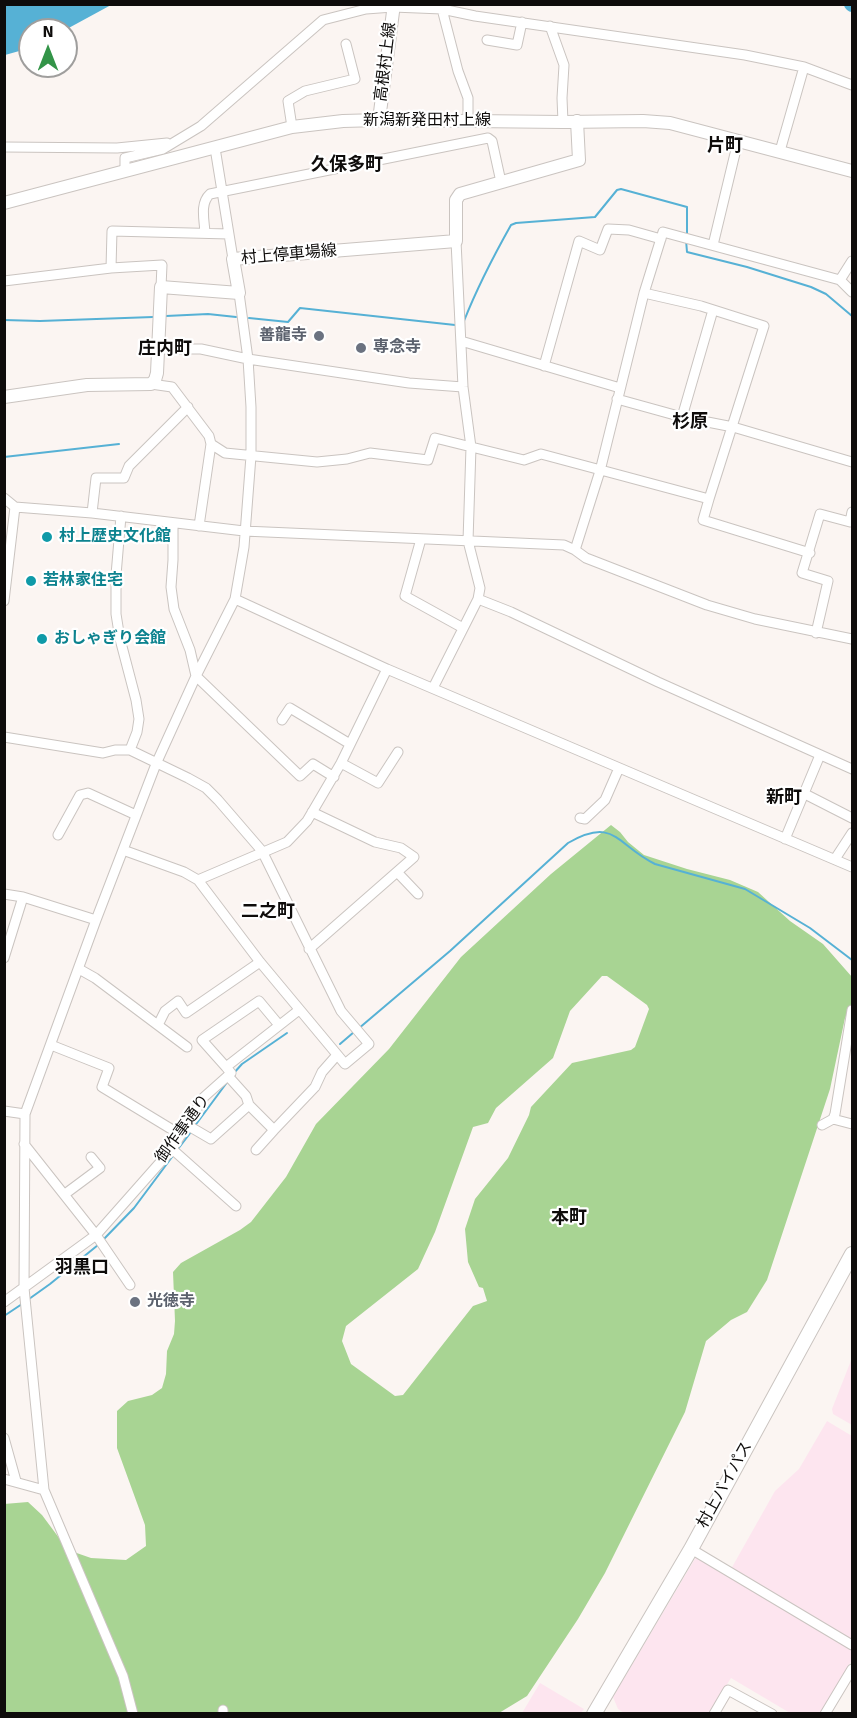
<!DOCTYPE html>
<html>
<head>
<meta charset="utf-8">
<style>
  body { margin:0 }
  #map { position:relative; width:857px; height:1718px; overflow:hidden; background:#fbf5f2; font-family:Signika,sans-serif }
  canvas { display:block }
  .frame { position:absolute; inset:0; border:6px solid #0e0c0b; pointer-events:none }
  .north { position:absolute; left:18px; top:18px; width:60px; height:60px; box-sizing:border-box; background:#fff; border:2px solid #9f9e9d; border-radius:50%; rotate:0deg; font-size:16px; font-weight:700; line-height:24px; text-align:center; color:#0e0c0b }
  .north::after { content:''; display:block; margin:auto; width:21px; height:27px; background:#339448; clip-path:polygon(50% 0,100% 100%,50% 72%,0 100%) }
</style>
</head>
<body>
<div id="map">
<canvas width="857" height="1718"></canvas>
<div class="frame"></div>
<div class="north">N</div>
</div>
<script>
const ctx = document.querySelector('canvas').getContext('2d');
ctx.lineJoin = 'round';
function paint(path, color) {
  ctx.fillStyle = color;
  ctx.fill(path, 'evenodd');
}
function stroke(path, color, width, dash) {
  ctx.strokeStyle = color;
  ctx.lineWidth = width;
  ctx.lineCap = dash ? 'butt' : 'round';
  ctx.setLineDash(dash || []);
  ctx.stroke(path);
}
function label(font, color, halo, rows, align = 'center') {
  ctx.font = font + ' Signika,"Noto Sans JP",sans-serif';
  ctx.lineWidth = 4.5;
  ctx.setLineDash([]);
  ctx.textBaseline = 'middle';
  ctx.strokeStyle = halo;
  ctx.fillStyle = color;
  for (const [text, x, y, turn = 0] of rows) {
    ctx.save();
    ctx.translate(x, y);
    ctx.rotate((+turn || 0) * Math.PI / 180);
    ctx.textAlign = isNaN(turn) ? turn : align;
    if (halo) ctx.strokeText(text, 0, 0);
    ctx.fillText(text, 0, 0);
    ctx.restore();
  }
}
paint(new Path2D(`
  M 852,1358 L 852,1425 L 833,1414 L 832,1409 Z
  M 827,1421 L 852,1436 L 852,1643 L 731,1569 L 775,1491 L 799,1469 Z
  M 696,1557 L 852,1650 L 852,1660 L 820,1713 L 790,1713 L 731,1678 L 709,1713 L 624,1713 L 618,1709 L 613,1697 Z
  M 540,1683 L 584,1709 L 581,1713 L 522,1713 Z`), '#fde5ef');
paint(new Path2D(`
  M 611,825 L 620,832 L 628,842 L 644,855 L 687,869 L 730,880 L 758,892 L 790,921 L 823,944 L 852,977 L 852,1004 L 845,1018 L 830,1089 L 767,1280 L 747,1312 L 731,1320 L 706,1341 L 685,1412 L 605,1573 L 578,1619 L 527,1696 L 499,1713 L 5,1713 L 4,1504 L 28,1502 L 42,1515 L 68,1550 L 91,1558 L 126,1560 L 146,1546 L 145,1525 L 117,1448 L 117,1411 L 128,1401 L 152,1395 L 162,1388 L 166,1374 L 167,1351 L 174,1334 L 175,1321 L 173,1272 L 181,1263 L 240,1230 L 251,1222 L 286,1177 L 316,1124 L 389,1049 L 461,957 L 551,874 ZM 602,976 L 607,976 L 647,1005 L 649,1009 L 635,1047 L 631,1050 L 572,1063 L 531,1107 L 529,1115 L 508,1158 L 475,1199 L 465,1229 L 468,1262 L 479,1287 L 483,1288 L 487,1301 L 473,1306 L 403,1395 L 395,1396 L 351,1364 L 342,1341 L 346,1326 L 418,1269 L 435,1232 L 473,1127 L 488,1123 L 496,1108 L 553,1058 L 570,1011 Z`), '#a8d493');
paint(new Path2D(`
  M 5,4 L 111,4 L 111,5 L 65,30 L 30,30 L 30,48 L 5,55 Z`), '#56b1d5');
stroke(new Path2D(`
  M 686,240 L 687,252 L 747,267 L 811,287 L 826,294 L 852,316
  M 166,316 L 208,314 L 236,317
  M 249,318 L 288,322 L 300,308 L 455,325
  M 4,320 L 40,321 L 153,317
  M 464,321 C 477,288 493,257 511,225 L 516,223 L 595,217 L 617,190 L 621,189 L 687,207 L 687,234
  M 4,457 L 119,444
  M 358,1029 L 450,951 L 568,843 C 615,816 616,845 655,864 L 745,889 L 810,928 L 852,960
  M 340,1044 L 354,1032
  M 233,1074 L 242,1064 L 287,1033
  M 194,1127 L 228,1081
  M 178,1149 L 191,1132
  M 102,1241 L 134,1208 L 175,1153
  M 29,1299 L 50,1284 L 98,1245
  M 4,1316 L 22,1304`), '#56b1d5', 2);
stroke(new Path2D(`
  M 851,4 L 852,5`), '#56b1d5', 14);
const minor = new Path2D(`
  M 442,9 L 458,71 L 468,98 L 468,121
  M 550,26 L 564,65 L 562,98 L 563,122
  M 487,40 L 517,45 L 522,22
  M 292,127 L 288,101 L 305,91 L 355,79 L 346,44
  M 4,147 L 117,148 L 167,143
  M 215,148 L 233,259
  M 780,151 L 804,67
  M 125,170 L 125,158 L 163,149 L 201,126 L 323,20 L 366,9 L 393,7 L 442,9 L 475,16 L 745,55 L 804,67 L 852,85
  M 205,232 C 204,219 200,203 210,194 L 488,138 L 492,141 L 501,182
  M 713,245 L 738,141
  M 111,268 L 112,231 L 229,234
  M 840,280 L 852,261
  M 4,281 L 111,268 L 162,265 L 161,287
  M 461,341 L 620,388
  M 157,349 L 201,349 L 248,359 L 409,383 L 463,387
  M 544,366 L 579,241 L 600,250 L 608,229 L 629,230 L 661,239
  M 151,384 L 172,387 L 209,436 L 211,444 L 199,526
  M 617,399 L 682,417 L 733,427 L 852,462
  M 682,417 L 713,310
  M 211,444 L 225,453 L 317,462 L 347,459 L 370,453 L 428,460 L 435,438 L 524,460 L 541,454 L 709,499 L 764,326 L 701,306 L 644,293
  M 4,498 L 15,507 L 92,513 L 244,531 L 564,545 L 575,550 L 586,558 L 707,605 L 755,619 L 852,639
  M 709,499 L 703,520 L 810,553
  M 92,513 L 96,478 L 124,478 L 129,466 L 188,407
  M 121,516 L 116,575 L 116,614 L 120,639 L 136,700 L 139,719 L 137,732 L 130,750
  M 173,523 L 173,560 L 171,587 L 174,609 L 190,650 L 196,676 L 300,776 L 313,764 L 334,777
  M 421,539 L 405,596 L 463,628
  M 575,550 L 600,471 L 644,293 L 663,232 L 840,280 L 852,292
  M 235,599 L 387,669 L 852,867
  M 478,599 L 511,612 L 658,682 L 852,769
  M 4,601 L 15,507
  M 816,633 L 828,581 L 802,573 L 820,514 L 850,522 L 852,512
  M 433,688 L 478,599 L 480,588 L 468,541 L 471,447 L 463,387 L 456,241
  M 282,720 L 290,708 L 350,744
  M 4,737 L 103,753 L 115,750 L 130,750 L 188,778 L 206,788 L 218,800 L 262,851 L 341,1011 L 369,1044 L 345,1064 L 260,962 L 198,880 L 184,872 L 123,850
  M 341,763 L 378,783 L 398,752
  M 803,793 L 852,818
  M 580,818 L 585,819 L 605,800 L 619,768
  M 58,835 L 80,795 L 88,793 L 136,815
  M 785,839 L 820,755
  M 835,859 L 852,833
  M 397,872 L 418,894
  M 198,880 L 287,842 L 307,821 L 341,763 L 387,669
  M 4,894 L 23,897 L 96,920
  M 309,949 L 414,857 L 401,848 L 375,842 L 312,812
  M 4,958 L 23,897
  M 79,969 L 95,978 L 187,1047
  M 158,1025 L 165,1011 L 178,1001 L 186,1013 L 260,962
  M 51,1045 L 109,1068 L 102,1087 L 181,1135
  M 226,1067 L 202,1040 L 259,1001 L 279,1025
  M 228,1076 L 246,1096 L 249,1105
  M 4,1111 L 25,1114
  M 833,1119 L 852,1124
  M 187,1125 L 211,1139 L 249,1105 L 274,1130 L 315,1087 L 322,1072 L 337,1055
  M 822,1125 L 833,1119 L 835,1114 L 852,1010
  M 24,1144 L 96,1235 L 130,1285
  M 172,1149 L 236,1206
  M 256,1150 L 274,1130
  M 65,1194 L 100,1168 L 91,1157
  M 4,1302 L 96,1235 L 172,1149 L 204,1097 L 231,1073 L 226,1067 L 299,1010
  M 4,1438 L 16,1481
  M 4,1479 L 44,1490 L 123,1676 L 133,1714
  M 44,1490 L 24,1288 L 25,1114 L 96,920 L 156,764 L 196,676 L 235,599 L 244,547 L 251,456 L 251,407 L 248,359 L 239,293
  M 691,1549 L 852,1645
  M 223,1710 L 223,1714
  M 714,1714 L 728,1690 L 772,1714
  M 825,1714 L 852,1669`);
const major = new Path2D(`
  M 379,120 L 394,4
  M 4,203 L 292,127 L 343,121 L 379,120 L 563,122 L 643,121 L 670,123 L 852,171
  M 4,397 L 87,385 L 151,384 L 155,380 L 157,373 L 161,287 L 239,293 L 233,259 L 456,241 L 456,200 L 460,194 L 579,160 L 577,121`);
const highway = new Path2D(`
  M 594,1714 L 691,1549 L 852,1254`);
stroke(minor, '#cac4c0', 11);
stroke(major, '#cac4c0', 14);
stroke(highway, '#cac4c0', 16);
stroke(minor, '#fff', 9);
stroke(major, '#fff', 12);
stroke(highway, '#fff', 14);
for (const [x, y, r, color] of [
  [319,336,6,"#6b7280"],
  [361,348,6,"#6b7280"],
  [47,537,6,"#0f9aa8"],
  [31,581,6,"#0f9aa8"],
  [42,639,6,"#0f9aa8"],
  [135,1302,6,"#6b7280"]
]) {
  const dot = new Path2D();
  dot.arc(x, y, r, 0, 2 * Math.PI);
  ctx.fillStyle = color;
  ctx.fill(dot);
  stroke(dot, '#fff', 2);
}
label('16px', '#0e0c0b', '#fff', [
  ["高根村上線",386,62,-83],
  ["新潟新発田村上線",427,121],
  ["村上停車場線",289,255,-5],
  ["御作事通り",183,1129,-54],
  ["村上バイパス",725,1485,-61]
]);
label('bold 16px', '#5b616d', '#fff', [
  ["善龍寺",307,336,"right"],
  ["専念寺",373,348],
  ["光徳寺",147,1302]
], 'left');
label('bold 16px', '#0d838f', '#fff', [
  ["村上歴史文化館",59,537],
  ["若林家住宅",43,581],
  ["おしゃぎり会館",54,639]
], 'left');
label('bold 18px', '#0e0c0b', '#fff', [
  ["片町",725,146],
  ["久保多町",347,165],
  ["庄内町",165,349],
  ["杉原",690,422],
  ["新町",784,798],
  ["二之町",268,912],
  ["本町",569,1218],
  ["羽黒口",82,1268]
]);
</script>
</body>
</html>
